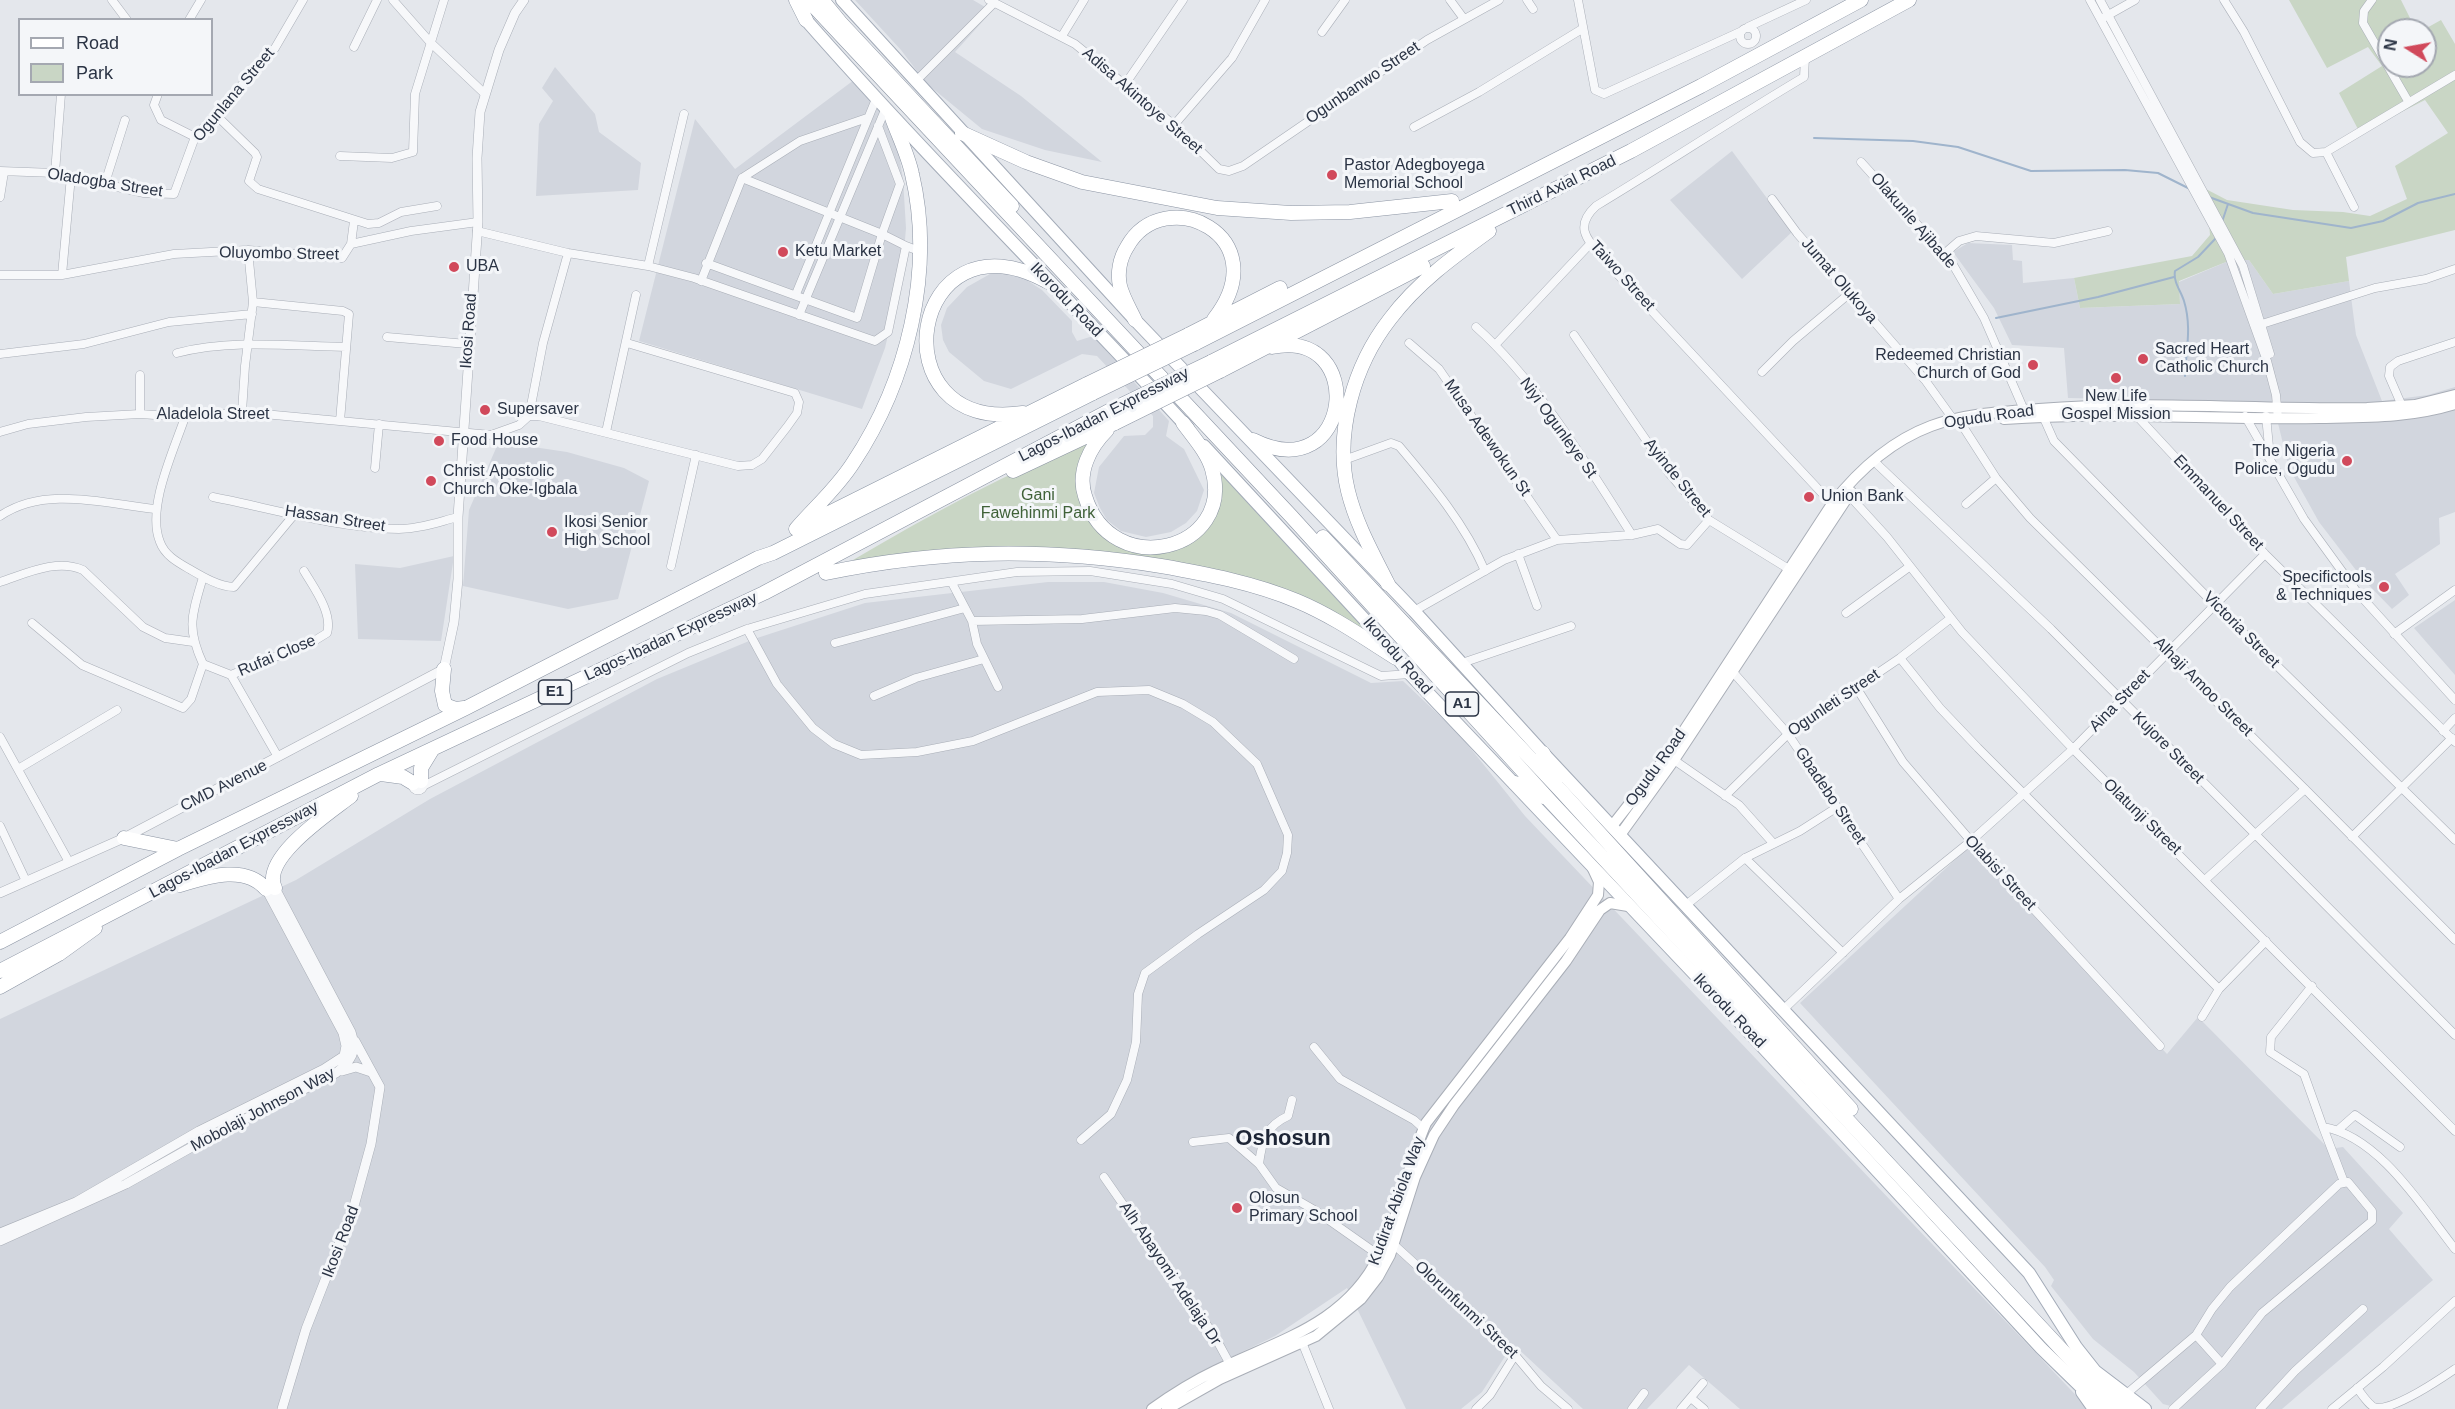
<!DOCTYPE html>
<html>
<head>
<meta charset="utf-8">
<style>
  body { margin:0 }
  #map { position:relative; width:2455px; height:1409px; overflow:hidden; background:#e4e7ec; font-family:Arial,sans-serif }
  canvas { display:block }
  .legend { position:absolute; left:18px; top:18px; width:195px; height:78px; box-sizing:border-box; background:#f4f6f9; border:2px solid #a4a8b1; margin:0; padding:8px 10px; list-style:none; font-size:18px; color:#2b3445 }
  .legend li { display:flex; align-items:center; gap:12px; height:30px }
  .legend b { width:30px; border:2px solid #a4a8b1 }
  .north { position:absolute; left:2377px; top:18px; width:60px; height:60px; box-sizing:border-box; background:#f4f6f9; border:2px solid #a4a8b1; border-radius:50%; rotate:281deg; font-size:16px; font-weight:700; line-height:24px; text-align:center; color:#2b3445 }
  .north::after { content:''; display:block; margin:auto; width:21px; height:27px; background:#d1495b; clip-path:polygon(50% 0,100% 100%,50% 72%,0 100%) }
</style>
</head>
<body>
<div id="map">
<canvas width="2455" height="1409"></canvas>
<ul class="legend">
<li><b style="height:8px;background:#fff"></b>Road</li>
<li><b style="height:16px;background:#c9d6c5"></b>Park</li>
</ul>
<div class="north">N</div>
</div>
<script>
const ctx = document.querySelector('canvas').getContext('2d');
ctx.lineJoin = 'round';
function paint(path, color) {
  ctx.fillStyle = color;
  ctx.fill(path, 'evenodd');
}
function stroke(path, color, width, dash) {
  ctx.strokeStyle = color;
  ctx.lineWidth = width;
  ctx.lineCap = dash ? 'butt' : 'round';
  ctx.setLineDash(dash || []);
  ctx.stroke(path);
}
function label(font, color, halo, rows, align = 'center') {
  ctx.font = font + ' Arial,sans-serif';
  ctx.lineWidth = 6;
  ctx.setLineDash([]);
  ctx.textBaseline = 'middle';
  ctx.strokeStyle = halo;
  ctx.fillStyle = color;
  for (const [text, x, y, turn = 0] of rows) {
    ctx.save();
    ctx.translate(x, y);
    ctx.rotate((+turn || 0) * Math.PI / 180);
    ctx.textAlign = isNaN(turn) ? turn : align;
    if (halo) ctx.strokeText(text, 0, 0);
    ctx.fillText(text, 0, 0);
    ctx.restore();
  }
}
paint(new Path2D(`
  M 855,0 L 973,0 L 992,11 L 955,52 L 1021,96 L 1102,162 L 1045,150 L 982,129 L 926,83 L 901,50 Z
  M 555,67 L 595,114 L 599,132 L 641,163 L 638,190 L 536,196 L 539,124 L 553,101 L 542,88 Z
  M 854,80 L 895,130 L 903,179 L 906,228 L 902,275 L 885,348 L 862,409 L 639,341 L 695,119 L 735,169 Z
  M 1732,151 L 1792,232 L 1742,279 L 1670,200 Z
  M 1968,243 L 2012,245 L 2013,260 L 2022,261 L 2023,283 L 2074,278 L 2080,308 L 2180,304 L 2179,282 L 2231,260 L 2249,260 L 2273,294 L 2349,281 L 2356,335 L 2382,401 L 2428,395 L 2455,387 L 2455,512 L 2439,518 L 2440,544 L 2395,574 L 2409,595 L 2392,609 L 2362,578 L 2319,522 L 2289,468 L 2273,403 L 2068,398 L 2064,348 L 2012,345 L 1994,308 L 1953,252 Z
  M 1006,273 L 1022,277 L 1042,290 L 1072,321 L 1072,332 L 1077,341 L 1093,336 L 1169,421 L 1166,436 L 1184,449 L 1204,490 L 1197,511 L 1186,523 L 1171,532 L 1146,537 L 1121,531 L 1107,520 L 1100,508 L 1094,493 L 1099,467 L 1124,436 L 1145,435 L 1153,427 L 1153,416 L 1097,356 L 1082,354 L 1011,389 L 984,381 L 949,352 L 943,340 L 941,325 L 947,308 L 967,287 L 990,274 Z
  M 513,444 L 567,452 L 624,468 L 649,481 L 618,599 L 568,609 L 463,586 L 469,510 L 497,446 Z
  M 454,556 L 441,641 L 358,639 L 355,564 L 400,568 Z
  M 1048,582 L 1104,582 L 1163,593 L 1231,613 L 1371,683 L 1403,681 L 1459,734 L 1525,816 L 2089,1409 L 1740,1409 L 1689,1365 L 1647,1409 L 1583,1409 L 1513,1344 L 1482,1392 L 1461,1409 L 1406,1409 L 1347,1288 L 1275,1336 L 1211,1367 L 1149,1409 L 0,1409 L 0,1019 L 296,880 L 430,799 L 657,679 L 754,639 L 865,603 Z
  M 2455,600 L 2455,675 L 2414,628 Z
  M 1971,845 L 2167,1054 L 2198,1017 L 2329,1149 L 2343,1147 L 2403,1213 L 2389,1229 L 2433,1280 L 2282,1409 L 2182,1409 L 2163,1404 L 2134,1372 L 2093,1339 L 2051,1286 L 2054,1280 L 2045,1267 L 1800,1003 Z`), '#d2d6de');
paint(new Path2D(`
  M 2289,0 L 2401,0 L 2416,30 L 2389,30 L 2389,66 L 2425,66 L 2425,30 L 2423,30 L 2441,20 L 2455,44 L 2455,230 L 2346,257 L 2349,281 L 2273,294 L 2249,260 L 2231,260 L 2179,281 L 2180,304 L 2080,308 L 2074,278 L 2192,256 L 2210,235 L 2208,211 L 2193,198 L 2202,187 L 2227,200 L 2293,210 L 2343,212 L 2370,216 L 2407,199 L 2395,166 L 2448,133 L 2425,100 L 2360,133 L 2339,93 L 2382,66 L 2368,47 L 2327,68 Z
  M 1092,438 C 1089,458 1080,482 1082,502 C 1082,512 1091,523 1097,530 C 1124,560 1163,557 1195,539 L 1218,470 L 1365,628 L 1363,631 L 1331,611 L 1116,555 L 1053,548 L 964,548 L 932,550 L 854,563 L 853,560 C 931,514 1008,472 1092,438 Z`), '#c9d6c5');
stroke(new Path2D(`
  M 1814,138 L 1913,141 L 1958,147 L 2031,171 L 2125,170 L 2158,173 L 2190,189
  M 2209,197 L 2253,213 L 2351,228 L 2383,221 L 2418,203 L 2455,194
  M 2222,222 L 2228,204
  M 1996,318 L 2098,297 L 2174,277
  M 2185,376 C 2186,350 2192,327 2184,301 C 2181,291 2173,282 2175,271 L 2198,257 L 2216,238`), '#9fb4cc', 2);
const minor = new Path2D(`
  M 112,0 L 127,20
  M 393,0 L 430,42 L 485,94
  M 989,0 L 1075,44 L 1174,125 L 1219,169 L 1229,171 L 1243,166 L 1427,40 L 1499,0
  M 1450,0 L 1464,19
  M 1527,0 L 1533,9
  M 1578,0 L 1595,90 L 1604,94 L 1742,31
  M 2090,0 L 2228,253 L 2267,361 L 2276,395 L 2278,419
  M 2100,0 L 2243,266 L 2270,354
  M 2224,0 L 2244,32 L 2300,142 L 2313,153 L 2326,152 L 2455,75
  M 2372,0 L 2364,11 L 2363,23 L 2408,101
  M 2103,18 L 2135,0
  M 189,20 L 201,0
  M 1748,27 L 1806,0
  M1740 36a8 8 0 1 1 16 0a8 8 0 1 1-16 0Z
  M 1322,32 L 1345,0
  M 1062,36 L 1084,0
  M 354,47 L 377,0
  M 1805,57 L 1804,77 C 1733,119 1666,164 1596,206 C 1571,229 1591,243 1607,263 L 1834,506
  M 915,82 L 994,3
  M 1126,83 L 1183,0
  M 158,94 L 154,105 L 161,120 L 195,137
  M 216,115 L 255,153 L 257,157 L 249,181 L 258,189 L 368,224 L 379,223 L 401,212 L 437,206
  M 1174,125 L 1232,58 L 1265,0
  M 1414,127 L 1479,92 L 1582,29
  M 2326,152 L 2354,207
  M 340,156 L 392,158 L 413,152 L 415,94 L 444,0
  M 1861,162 L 1952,263 L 1984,318 L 2024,410
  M 0,171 L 55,173 L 144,193 L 174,194 L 195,137 L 275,48 L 303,0
  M 55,173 L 61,94
  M 742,178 L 882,234 L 900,184 L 878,126
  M 105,183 L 125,120
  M 0,197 L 4,172
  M 1772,199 L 1797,233 L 1925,380 L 1953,419
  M 477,231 L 568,253 L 648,266 L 694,278 L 875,341 L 888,332 L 906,246 L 919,251
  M 351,244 L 354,221
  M 1944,254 L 1959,241 L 1976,236 L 2054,243 L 2108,231
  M 706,263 L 857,318 L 882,234 L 906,246
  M 648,266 L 684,114
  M 0,275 L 62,275 L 174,254 L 248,250 L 342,258 L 351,244 L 411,231 L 478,222
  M 62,275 L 71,176
  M 701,281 L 742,178 L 800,141 L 867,118
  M 796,294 L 876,99
  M 253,302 L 343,311 L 349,314 L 340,421
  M 799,315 L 885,110
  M 2262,324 L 2375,288 L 2426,279 L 2455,269
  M 1476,327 C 1537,381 1588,466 1632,535
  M 1574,335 L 1668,472 L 1709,520 L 1792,571
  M 387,337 L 467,344
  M 1409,343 L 1439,369 L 1557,540
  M 1496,344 L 1591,243
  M 177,353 C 231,339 291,346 346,347
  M 0,354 L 84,344 L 169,322 L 252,314
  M 1762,372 L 1793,341 L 1850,293
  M 140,375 L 140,414
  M 2402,406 L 2389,376 L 2390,367 L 2398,361 L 2455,342
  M 242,412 L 245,366 L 253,302 L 248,250
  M 2042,414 L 2054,441 L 2216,606 L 2455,840
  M 2136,415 L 2265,554 L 2455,742
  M 529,416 L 543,343 L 568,253
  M 2245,416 L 2304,519 L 2357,592 L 2455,700
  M 2266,416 L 2270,457
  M 185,417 C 174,450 146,508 160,542 C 165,556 179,563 191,570 C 203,577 220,587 234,587 L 293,516
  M 1962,425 L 1996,478 L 2030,518 L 2305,789 L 2455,940
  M 0,432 L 28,424 L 86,417 L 140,414 L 185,417 L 242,412 L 491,435 L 519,425 L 529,416 L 539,416 L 738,466 L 752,465 L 762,459 L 787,427 L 797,413 L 799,402 L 795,393 L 627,343
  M 606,432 L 636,295
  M 1344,460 L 1391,443 L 1399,446 C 1432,485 1465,524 1485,571
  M 1878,465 L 2051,629 L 2455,1035
  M 375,468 L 379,424
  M 1846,492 L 1887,537 L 1962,632 L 2073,749 L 2455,1131
  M 213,497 C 274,509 336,528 399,529 C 419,529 438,522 458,517
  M 1966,504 L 1996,478
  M 0,516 C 45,485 106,504 156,509
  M 1518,554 L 1537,606
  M 671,566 L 696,455
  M 203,577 C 192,615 186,627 203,664 L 231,675
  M 0,582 C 25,574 57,558 83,570 L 143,627 L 165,638 L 193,642
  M 952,583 L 972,621 L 977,644 L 998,687
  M 1414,611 L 1504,560 L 1557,540 L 1632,535 L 1658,529 L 1680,544 L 1687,545 L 1709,520
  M 1846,613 L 1909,567
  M 972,621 L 1082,619 L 1175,608 L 1206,611 L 1220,615 L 1294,659
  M 32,623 L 82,665 L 183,708 L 191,699 L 203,664
  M 747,629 L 777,684 L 813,728 L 834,744 L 861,755 L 917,752 L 973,741 L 1097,692 L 1149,690 L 1183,704 L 1213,722 L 1257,764 L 1288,835 L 1287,853 L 1282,871 L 1264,890 L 1198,934 L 1145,973 L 1138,994 L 1136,1042 L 1127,1080 L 1111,1114 L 1081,1140
  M 2394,634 L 2455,590
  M 835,643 L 965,608
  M 1900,658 L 1940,708 L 1978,748 L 2219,989
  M 1462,663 L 1571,626
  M 1732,671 L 1788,734 L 1899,899
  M 231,675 L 314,641 L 327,633 C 333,613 314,588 304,571
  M 231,675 L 278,757
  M 1856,687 L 1903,762 L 1971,841 L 2160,1046
  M 874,696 L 916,678 L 984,659
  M 2443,731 L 2455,718
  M 0,737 L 69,862
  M 1674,760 L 1739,805 L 1773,843
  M 18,769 L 117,710
  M412.5 785a5.5 5.5 0 1 1 11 0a5.5 5.5 0 1 1-11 0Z
  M 423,786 L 688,653 L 747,629 L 865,594 L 1017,572 L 1090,571 L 1172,584 L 1223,599 L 1381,676 L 1410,674
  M 1725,796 L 1788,734 L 1900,658 L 1951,618
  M 0,826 L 26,881
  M 2352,837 L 2452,738
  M 1745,858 L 1843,953
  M 2206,879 L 2305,789
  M 1686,905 L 1745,858 L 1800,831 L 1836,808
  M 2312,986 L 2271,1037 L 2270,1052 L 2304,1074 L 2323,1127 C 2379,1136 2422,1207 2455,1249
  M 1784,1009 L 1899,899 L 1971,841 L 2073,749 L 2265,554
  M 2202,1017 L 2219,989 L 2266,941
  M 1314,1047 L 1340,1079 L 1414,1120 L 1424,1129
  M 2323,1127 L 2344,1182
  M 2338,1130 L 2355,1115 L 2400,1147
  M 1193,1142 L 1229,1138 L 1259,1164 L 1276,1188 L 1316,1211 L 1380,1256
  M 1259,1164 C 1262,1140 1266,1126 1288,1116 L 1292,1100
  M 1104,1177 L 1214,1335 L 1232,1368
  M 1391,1242 L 1515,1355 L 1541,1386 L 1568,1409
  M 2196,1335 L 2222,1364
  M 1302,1342 L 1329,1409
  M 2357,1388 C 2362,1394 2369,1406 2376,1408 C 2396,1409 2439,1380 2455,1369
  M 2124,1396 L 2196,1335 L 2212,1309 L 2230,1287 L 2339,1184 L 2348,1182 L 2372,1211 L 2372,1221 L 2262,1313 L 2222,1364 L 2173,1409
  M 1691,1398 L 1704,1409
  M 1476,1409 L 1490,1395 L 1515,1355
  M 1632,1409 L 1644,1393
  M 1681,1409 L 1703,1383
  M 2260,1409 L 2295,1371 L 2363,1309
  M 2332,1409 L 2383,1367 L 2455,1301`);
const tertiary = new Path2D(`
  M 0,893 L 124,838 L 444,669 L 454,622 L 458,579 L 458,517 L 478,222 L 477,158 L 480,112 L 499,50 L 515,13 L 524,0
  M 342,1071 L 356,1067 L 371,1072
  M 0,1233 L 76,1202 L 199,1131 L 324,1069 L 344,1056 L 346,1046 L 343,1033 L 266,889
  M 0,1241 L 126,1184 L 215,1134 L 336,1073 C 351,1061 358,1052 351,1032 L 275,888
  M 282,1409 L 306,1329 L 354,1206 L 371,1144 L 380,1087 L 355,1041`);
const secondary = new Path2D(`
  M 2004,419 C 2109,411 2214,420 2319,418 C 2366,417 2410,418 2455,404
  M 1612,826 L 1670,752 L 1832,504 C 1858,471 1891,441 1931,426 C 1965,413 2003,412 2039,409 C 2148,400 2258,410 2367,408 L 2415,405 L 2455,395
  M 1620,835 L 1674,760 L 1851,492
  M 1152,1409 C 1173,1394 1192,1382 1215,1371 C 1278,1340 1345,1325 1379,1256 C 1400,1216 1407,1166 1426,1123 L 1570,938 L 1598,895 L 1599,882 L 1593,869
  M 1167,1409 L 1220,1379 L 1316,1336 L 1361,1299 L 1378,1277 L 1390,1255 L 1415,1177 L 1434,1135 L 1454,1105 L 1566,961 L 1600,910 L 1610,903 L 1628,906`);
const primary = new Path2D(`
  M 842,0 L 1135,320 L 1414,611 L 1543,753 L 2029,1273 L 2076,1347 L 2095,1371 L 2145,1409
  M 806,20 C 929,160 1062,291 1188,428
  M 1204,446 L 1378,634 L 1410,674 L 1723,1004 L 2041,1348 L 2079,1385 L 2109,1409
  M 2082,1392 L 2094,1409`);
const motorway = new Path2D(`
  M 796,0 L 806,20
  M 808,0 L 1291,516 L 1551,802 L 2117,1409
  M 822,0 L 840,22 L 1012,206
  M 962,133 L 1026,162 L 1082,182 L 1217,208 L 1291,213 L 1350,212 L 1452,201
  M 1135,320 C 1130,309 1123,298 1120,286 C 1117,273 1120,258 1127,247 C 1164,181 1279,236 1214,319
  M 1188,335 L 1280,288
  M 1194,344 L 1701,86 L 1861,0
  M 1211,362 L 1631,151 L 1909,0
  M 1220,371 L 1423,266
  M 1023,413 C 874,435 909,205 1048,282
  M 1107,430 C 1090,447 1077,472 1085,496 C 1111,582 1236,551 1212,469 C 1207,452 1193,437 1183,423
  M 1253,440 C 1353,490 1368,327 1272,347
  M 1013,471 L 1115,423
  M 799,528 L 1087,384
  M 796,529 C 815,507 837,488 853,463 C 907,382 935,271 912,174 C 908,155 899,137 892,118
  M 1323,537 L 1562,792 L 1851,1109
  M 826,573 C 941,549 1045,548 1161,566 C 1207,574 1254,583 1297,601 C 1333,616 1364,638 1396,658
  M 1388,584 C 1373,554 1356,524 1348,491 C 1334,433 1354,365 1390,319 C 1417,283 1453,257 1489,231
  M 444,669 L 442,691 L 445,705 L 456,709 L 464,708
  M 1543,753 L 1556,779
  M 381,774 L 403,777 L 413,783
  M 421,781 L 421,768 L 432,750
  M 1515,783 L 1543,797
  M 124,838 L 178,849
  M 180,885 C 207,877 245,864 266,889
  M 275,888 C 260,858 331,812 351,796
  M 0,942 L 178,849 L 466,708 L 758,558 L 773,553 L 1093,393
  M 0,971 L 379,774 L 764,593 L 1109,411
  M 0,987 L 59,954 L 95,928
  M 2101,1378 L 2131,1409`);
stroke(minor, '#a9aeb7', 9);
stroke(tertiary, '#a9aeb7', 10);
stroke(secondary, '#a9aeb7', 12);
stroke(primary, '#a3abb8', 14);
stroke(motorway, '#8b94a3', 15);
stroke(minor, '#f7f8fa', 8);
stroke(tertiary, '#f7f8fa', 9);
stroke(secondary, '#fff', 10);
stroke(primary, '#fff', 12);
stroke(motorway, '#fff', 14);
const motorwayBridge = new Path2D(`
  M 1087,384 L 1188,335
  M 1093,393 L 1194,344
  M 1109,411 L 1211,362
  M 1115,423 L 1220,371`);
stroke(motorwayBridge, '#8b94a3', 15, []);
stroke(motorwayBridge, '#fff', 14);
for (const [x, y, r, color] of [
  [1332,175,6,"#d1495b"],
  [783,252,6,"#d1495b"],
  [454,267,6,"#d1495b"],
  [2143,359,6,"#d1495b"],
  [2033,365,6,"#d1495b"],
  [2116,378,6,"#d1495b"],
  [485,410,6,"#d1495b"],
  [439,441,6,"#d1495b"],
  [2347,461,6,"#d1495b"],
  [431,481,6,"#d1495b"],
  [1809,497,6,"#d1495b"],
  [552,532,6,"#d1495b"],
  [2384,587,6,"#d1495b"],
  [1237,1208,6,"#d1495b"]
]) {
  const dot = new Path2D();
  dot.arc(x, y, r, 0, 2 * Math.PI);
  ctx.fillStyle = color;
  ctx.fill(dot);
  stroke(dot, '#f4f6f9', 2);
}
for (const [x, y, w] of [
  [555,692,33],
  [1462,704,33]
]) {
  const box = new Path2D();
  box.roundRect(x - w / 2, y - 12, w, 24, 4.5);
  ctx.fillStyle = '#f4f6f9';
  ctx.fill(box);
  stroke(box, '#2b3445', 1.5);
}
label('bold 15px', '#2b3445', null, [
  ["E1",555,692],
  ["A1",1462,704]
]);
label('16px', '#2b3445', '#f4f6f9', [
  ["Ogunbanwo Street",1363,83,-34],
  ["Ogunlana Street",234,95,-50],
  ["Adisa Akintoye Street",1142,101,41],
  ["Oladogba Street",105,183,9],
  ["Third Axial Road",1562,186,-26],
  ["Olakunle Ajibade",1913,221,49],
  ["Oluyombo Street",279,254,1],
  ["Taiwo Street",1622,276,48],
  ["Jumat Olukoya",1839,281,49],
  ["Ikorodu Road",1066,300,46],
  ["Ikosi Road",469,331,-86],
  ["Aladelola Street",213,415],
  ["Lagos-Ibadan Expressway",1104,415,-27],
  ["Ogudu Road",1989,417,-8],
  ["Niyi Ogunleye St",1558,428,54],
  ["Musa Adewokun St",1487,438,55],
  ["Ayinde Street",1677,478,51],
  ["Emmanuel Street",2218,503,47],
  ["Hassan Street",335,519,9],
  ["Victoria Street",2241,630,45],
  ["Lagos-Ibadan Expressway",671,637,-25],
  ["Rufai Close",277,656,-23],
  ["Ikorodu Road",1397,656,49],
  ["Alhaji Amoo Street",2203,687,45],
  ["Aina Street",2120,701,-46],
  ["Ogunleti Street",1834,703,-34],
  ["Kujore Street",2168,748,45],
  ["Ogudu Road",1656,768,-54],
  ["CMD Avenue",224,786,-27],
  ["Gbadebo Street",1830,796,56],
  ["Olatunji Street",2142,817,44],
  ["Lagos-Ibadan Expressway",234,850,-28],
  ["Olabisi Street",2000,873,47],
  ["Ikorodu Road",1729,1011,46],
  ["Mobolaji Johnson Way",263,1110,-28],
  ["Kudirat Abiola Way",1397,1201,-70],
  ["Ikosi Road",341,1242,-69],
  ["Alh Abayomi Adelaja Dr",1170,1274,56],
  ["Olorunfunmi Street",1466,1310,43]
]);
label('16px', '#2b3445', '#f4f6f9', [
  ["Pastor Adegboyega",1344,166],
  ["Memorial School",1344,184],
  ["Ketu Market",795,252],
  ["UBA",466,267],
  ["Sacred Heart",2155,350],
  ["Catholic Church",2155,368],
  ["Redeemed Christian",2021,356,"right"],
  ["Church of God",2021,374,"right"],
  ["New Life",2116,397,"center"],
  ["Gospel Mission",2116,415,"center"],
  ["Supersaver",497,410],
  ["Food House",451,441],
  ["The Nigeria",2335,452,"right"],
  ["Police, Ogudu",2335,470,"right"],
  ["Christ Apostolic",443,472],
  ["Church Oke-Igbala",443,490],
  ["Union Bank",1821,497],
  ["Ikosi Senior",564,523],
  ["High School",564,541],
  ["Specifictools",2372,578,"right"],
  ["& Techniques",2372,596,"right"],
  ["Olosun",1249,1199],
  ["Primary School",1249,1217]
], 'left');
label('16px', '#3f6138', '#f4f6f9', [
  ["Gani",1038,496],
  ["Fawehinmi Park",1038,514]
]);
label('bold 22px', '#1d2536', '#f4f6f9', [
  ["Oshosun",1283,1139]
]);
</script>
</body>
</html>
